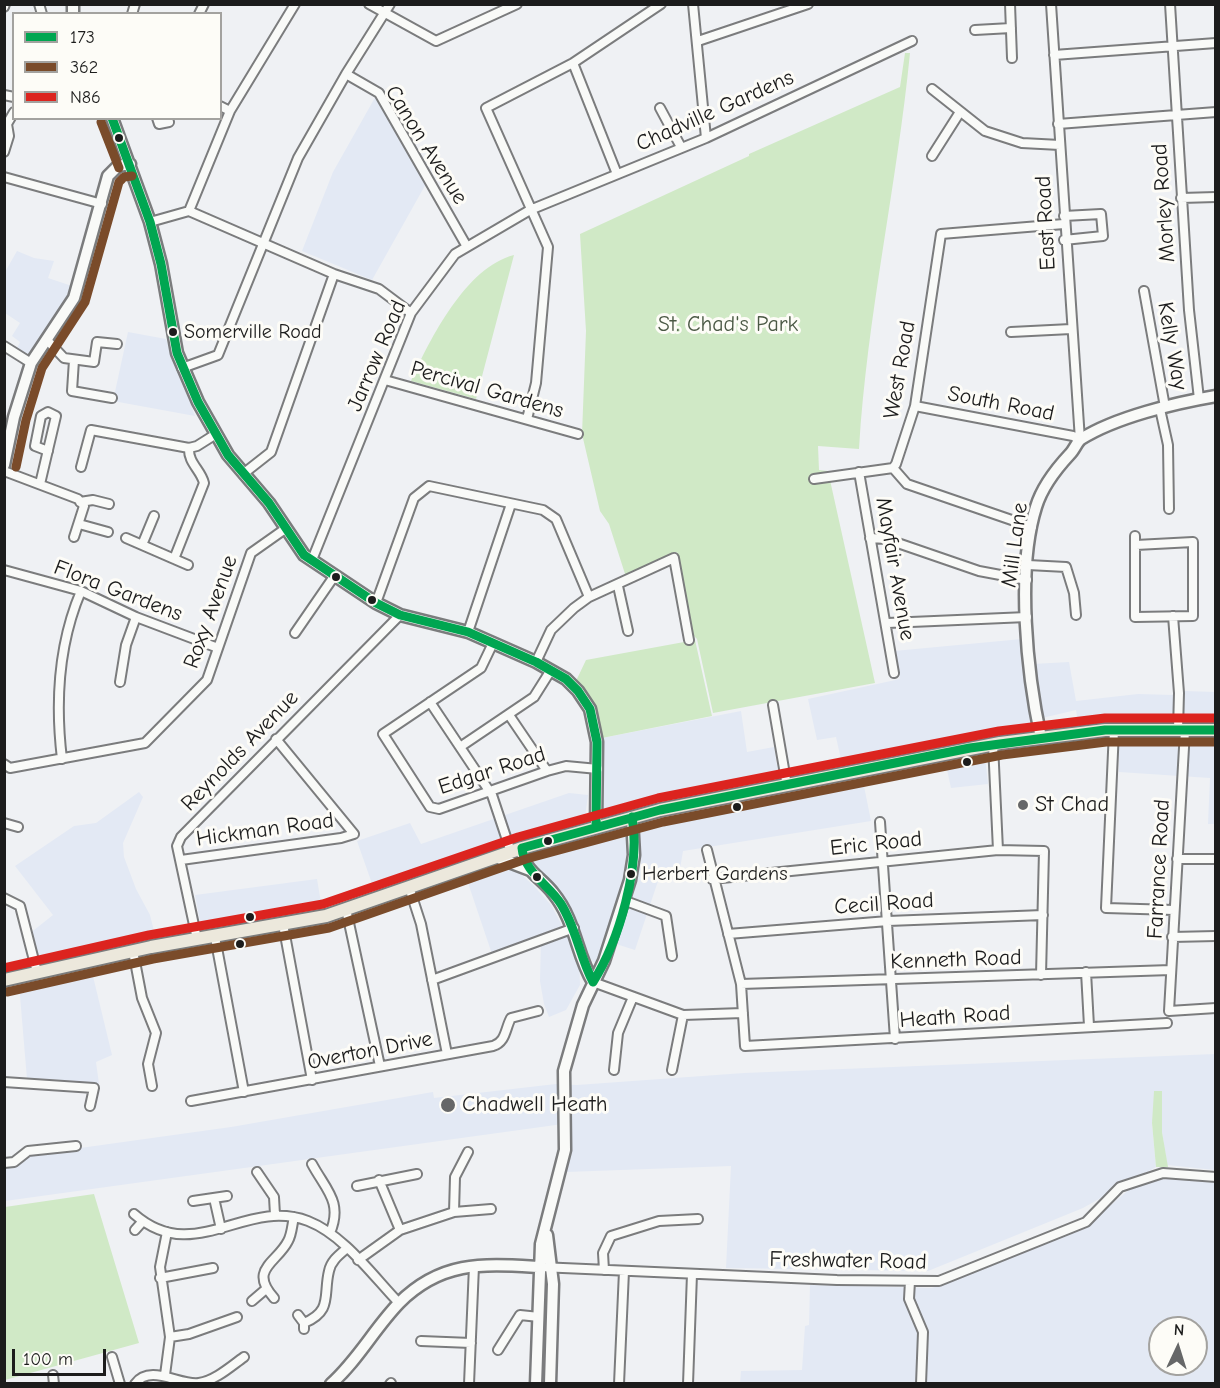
<!DOCTYPE html>
<html>
<head>
<meta charset="utf-8">
<style>
  body { margin:0 }
  #map { position:relative; width:1220px; height:1388px; overflow:hidden; background:#eff1f4; font-family:"Comic Neue",sans-serif }
  canvas { display:block }
  .frame { position:absolute; inset:0; border:6px solid #1c1c1c; pointer-events:none }
  .legend { position:absolute; left:12px; top:12px; width:210px; height:108px; box-sizing:border-box; background:#fdfcf7; border:2px solid #a3a29f; margin:0; padding:8px 10px; list-style:none; font-size:18px; color:#1c1c1c }
  .legend li { display:flex; align-items:center; gap:12px; height:30px }
  .legend b { width:30px; border:2px solid #a3a29f }
  .north { position:absolute; left:1148px; top:1316px; width:60px; height:60px; box-sizing:border-box; background:#fdfcf7; border:2px solid #a3a29f; border-radius:50%; rotate:4deg; font-size:16px; font-weight:700; line-height:24px; text-align:center; color:#1c1c1c }
  .north::after { content:''; display:block; margin:auto; width:21px; height:27px; background:#666768; clip-path:polygon(50% 0,100% 100%,50% 72%,0 100%) }
  .scale { position:absolute; left:12px; top:1349px; width:94px; height:27px; box-sizing:border-box; border:3px solid #1c1c1c; border-top:0; padding-left:8px; font-size:18px; line-height:21px; white-space:nowrap; color:#1c1c1c; -webkit-text-stroke:4px #fdfcf7; paint-order:stroke }
</style>
</head>
<body>
<div id="map">
<canvas width="1220" height="1388"></canvas>
<div class="frame"></div>
<ul class="legend">
<li><b style="height:8px;background:#00a651"></b>173</li>
<li><b style="height:8px;background:#7a4b2a"></b>362</li>
<li><b style="height:8px;background:#dc241f"></b>N86</li>
</ul>
<div class="north">N</div>
<div class="scale">100 m</div>
</div>
<script>
const ctx = document.querySelector('canvas').getContext('2d');
ctx.lineJoin = 'round';
function paint(path, color) {
  ctx.fillStyle = color;
  ctx.fill(path, 'evenodd');
}
function stroke(path, color, width, dash) {
  ctx.strokeStyle = color;
  ctx.lineWidth = width;
  ctx.lineCap = dash ? 'butt' : 'round';
  ctx.setLineDash(dash || []);
  ctx.stroke(path);
}
function label(font, color, halo, rows, align = 'center') {
  ctx.font = font + ' "Comic Neue",sans-serif';
  ctx.lineWidth = 6;
  ctx.setLineDash([]);
  ctx.textBaseline = 'middle';
  ctx.strokeStyle = halo;
  ctx.fillStyle = color;
  for (const [text, x, y, turn = 0] of rows) {
    ctx.save();
    ctx.translate(x, y);
    ctx.rotate((+turn || 0) * Math.PI / 180);
    ctx.textAlign = isNaN(turn) ? turn : align;
    if (halo) ctx.strokeText(text, 0, 0);
    ctx.fillText(text, 0, 0);
    ctx.restore();
  }
}
paint(new Path2D(`
  M 377,94 L 427,182 L 372,280 L 302,251 L 333,172 Z
  M 17,251 L 34,258 L 54,261 L 48,278 L 72,286 L 62,306 L 28,356 L 17,348 L 20,342 L 12,336 L 20,323 L 5,313 L 5,272 Z
  M 128,332 L 166,339 L 195,416 L 113,401 Z
  M 1022,639 L 1026,696 L 1031,721 L 1027,729 L 842,764 L 836,737 L 817,740 L 808,699 L 900,679 L 894,651 Z
  M 1069,662 L 1076,701 L 1138,694 L 1173,695 L 1185,691 L 1215,692 L 1215,824 L 1208,824 L 1210,778 L 1119,772 L 1119,721 L 1078,723 L 1076,710 L 1042,718 L 1033,664 Z
  M 741,711 L 747,752 L 774,747 L 778,772 L 776,776 L 602,814 L 602,738 Z
  M 985,756 L 988,784 L 951,788 L 946,765 Z
  M 863,781 L 871,821 L 683,851 L 679,874 L 661,872 L 635,950 L 616,944 L 641,864 L 640,823 L 642,821 L 740,806 L 741,810 Z
  M 139,792 L 143,797 L 123,843 L 124,857 L 136,889 L 150,915 L 156,939 L 29,967 L 24,938 L 53,915 L 15,866 L 74,826 L 96,823 Z
  M 569,793 L 588,795 L 585,817 L 515,839 L 512,836 L 502,839 L 500,843 L 431,867 L 432,872 L 375,892 L 357,841 L 410,823 L 421,844 Z
  M 620,827 L 628,834 L 626,873 L 604,946 L 599,959 L 594,963 L 590,958 L 579,926 L 558,888 L 529,861 L 603,838 L 603,833 Z
  M 503,867 L 516,870 L 533,885 L 551,905 L 579,957 L 580,985 L 566,1010 L 549,1017 L 544,1004 L 540,981 L 541,938 L 492,954 L 467,880 Z
  M 317,879 L 322,909 L 202,931 L 195,895 Z
  M 91,968 L 112,1055 L 96,1062 L 99,1084 L 27,1079 L 19,984 Z
  M 1215,1054 L 1215,1170 L 1167,1165 L 1162,1132 L 1162,1092 L 1152,1123 L 1156,1167 L 1083,1208 L 928,1271 L 726,1268 L 731,1166 L 566,1172 L 571,1137 L 570,1123 L 5,1201 L 4,1166 L 20,1164 L 30,1155 L 231,1127 L 433,1092 L 434,1098 L 556,1084 L 577,1085 L 744,1073 Z
  M 1170,1177 L 1215,1182 L 1215,1383 L 740,1384 L 741,1371 L 802,1370 L 805,1326 L 809,1325 L 810,1285 L 932,1288 L 1085,1227 L 1137,1183 ZM 1160,1328 L 1196,1328 L 1196,1364 L 1160,1364 Z`), '#e3e9f4');
paint(new Path2D(`
  M 905,53 L 910,53 C 897,185 867,316 859,449 L 818,446 L 819,470 L 828,471 L 875,683 L 713,713 L 697,639 L 693,635 L 677,552 L 626,577 L 609,524 L 600,511 L 582,434 L 586,331 L 580,234 L 749,156 L 749,154 L 900,87 Z
  M 514,255 L 476,399 L 411,381 C 430,339 466,267 514,255 Z
  M 695,640 L 712,716 L 602,738 C 598,715 593,698 576,681 L 586,660 Z
  M 1154,1091 L 1162,1091 L 1162,1132 L 1168,1167 L 1156,1167 L 1152,1123 Z
  M 94,1194 L 139,1343 L 5,1380 L 5,1207 Z`), '#d0e9c6');
const street = new Path2D(`
  M 39,4 L 42,14
  M 369,4 L 436,41 L 517,4
  M 693,4 L 706,138
  M 1010,4 L 1012,58
  M 1051,4 L 1080,440
  M 1170,4 L 1189,310 L 1199,399
  M 4,7 L 5,4
  M 132,14 L 135,4
  M 199,14 L 204,4
  M 975,30 L 1011,28
  M 698,41 L 808,4
  M 1054,55 L 1216,43
  M 573,63 L 617,174
  M 346,74 L 379,93 L 466,245
  M 932,89 L 985,131 L 1022,143 L 1060,145
  M 4,95 L 14,97
  M 220,106 L 230,111
  M 660,108 L 681,147
  M 157,118 L 159,124 L 169,122
  M 1058,124 L 1216,112
  M 4,152 L 9,136 L 7,124 L 14,112
  M 932,156 L 960,112
  M 4,177 L 102,204
  M 1181,198 L 1216,197
  M 189,211 L 334,274 L 379,289 L 411,313
  M 1064,216 L 1101,214 L 1103,236 L 1064,240
  M 150,222 L 189,211 L 230,111 L 295,4
  M 1144,291 L 1165,407
  M 1011,332 L 1071,329
  M 47,340 L 64,358 L 94,362 L 97,342 L 117,344
  M 4,346 L 31,363
  M 74,360 L 72,391 L 112,398
  M 182,368 L 218,355 L 298,158 L 346,74 L 390,4
  M 385,380 L 578,434
  M 915,406 L 1073,436 L 1080,440
  M 1160,409 L 1168,445 L 1169,509
  M 527,419 L 536,383 L 548,247 L 486,108 L 573,63 L 661,4
  M 81,467 L 91,430 L 189,448
  M 893,468 L 907,484 L 1032,527
  M 4,471 L 78,499 L 84,506 L 74,537
  M 859,472 L 894,673
  M 243,474 L 271,452 L 334,274
  M 814,479 L 893,468 L 896,464 L 915,406 L 941,234 L 1064,224
  M 40,484 L 56,416 L 48,412 L 41,416 L 35,446 L 48,451
  M 80,502 L 93,500 L 109,504
  M 79,524 L 108,532
  M 1135,536 L 1135,617 L 1193,616 L 1193,542 L 1136,545
  M 126,538 L 188,565
  M 870,538 L 886,539 L 979,571 L 1027,580
  M 142,545 L 154,516
  M 174,559 L 204,483 C 201,470 188,463 189,448 L 197,446 L 216,434
  M 312,560 L 411,313 L 455,254 L 530,210 L 706,138 L 912,41
  M 1028,565 L 1066,567 L 1074,593 L 1076,615
  M 4,570 L 81,591 L 136,617 L 218,648
  M 618,586 L 628,631
  M 376,603 L 414,498 L 429,486 L 543,510 L 556,519 L 589,597
  M 1173,616 L 1179,693 L 1178,730
  M 888,623 L 1027,617
  M 468,632 L 511,504
  M 295,633 L 335,575
  M 493,643 L 481,668 L 383,734 L 430,807 L 439,809 L 547,771 L 566,766 L 598,769
  M 536,662 L 551,630 L 574,608 L 589,597 L 674,558 L 689,640
  M 120,682 L 126,645 L 136,617
  M 430,702 L 492,795 L 511,852
  M 773,705 L 787,786
  M 509,715 L 547,771
  M 1114,730 L 1106,908 L 1174,910
  M 1185,730 L 1169,1011 L 1216,1008
  M 993,744 L 998,850
  M 460,747 L 534,697 L 551,670
  M 62,759 C 55,701 58,645 81,591
  M 4,764 L 10,768 L 145,743 L 207,680 L 251,553 L 285,529
  M 880,822 L 895,1039
  M 4,823 L 18,827
  M 707,850 L 741,984 L 745,1046 L 1167,1023
  M 1177,859 L 1216,859
  M 181,860 L 341,838 L 354,834 L 276,739
  M 712,879 L 998,850 L 1044,851 L 1041,975
  M 409,887 L 421,924 L 447,1054
  M 4,898 L 20,906 L 37,972
  M 623,900 L 666,916 L 672,956
  M 346,909 L 380,1066
  M 283,924 L 312,1080
  M 728,934 L 888,921 L 1043,915
  M 215,937 L 244,1092
  M 1172,937 L 1216,936
  M 197,939 L 177,846 L 181,837 L 400,615
  M 133,951 L 142,998 L 156,1033 L 148,1064 L 152,1086
  M 1086,972 L 1089,1026
  M 432,980 L 574,928
  M 593,982 L 683,1015 L 743,1013
  M 741,984 L 1171,970
  M 614,1070 L 618,1033 L 633,997
  M 672,1070 L 683,1015
  M 4,1082 L 94,1088 L 90,1106
  M 191,1101 L 493,1046 C 506,1042 505,1029 511,1018 L 538,1011
  M 4,1163 L 14,1162 L 28,1151 L 76,1146
  M 312,1164 C 326,1190 343,1202 330,1233
  M 257,1172 L 274,1197 L 275,1215
  M 379,1180 L 400,1230
  M 357,1186 L 417,1174
  M 214,1198 L 221,1229
  M 193,1201 L 227,1196
  M 454,1212 L 455,1177 L 468,1152
  M 134,1214 C 195,1267 244,1197 308,1221 C 344,1235 373,1276 399,1303
  M 135,1230 L 143,1221
  M 358,1260 L 400,1230 L 454,1212 L 491,1209
  M 540,1267 L 837,1280 L 939,1281 L 1086,1222 L 1120,1187 L 1163,1173 L 1216,1177
  M 604,1270 L 603,1253 L 611,1236 L 659,1221 L 698,1219
  M 160,1278 L 213,1268
  M 910,1281 L 909,1299 L 923,1332 L 921,1384
  M 274,1298 C 248,1269 277,1263 288,1241 C 292,1234 292,1225 294,1217
  M 252,1301 L 266,1289
  M 298,1315 L 304,1323 L 304,1329
  M 304,1323 C 333,1311 323,1295 329,1271 C 331,1261 339,1255 346,1249
  M 170,1337 L 189,1334 L 237,1317
  M 421,1341 L 471,1343
  M 498,1350 L 520,1315 L 539,1317
  M 112,1357 L 120,1384
  M 53,1375 L 54,1384
  M 165,1375 L 170,1337 L 160,1267 L 167,1232
  M 135,1384 C 150,1363 180,1386 199,1383 C 216,1380 230,1367 244,1357
  M 390,1384 L 391,1383
  M 469,1384 L 474,1266
  M 619,1384 L 624,1271
  M 688,1384 L 692,1274`);
const secondary = new Path2D(`
  M 73,4 L 73,14
  M 112,118 L 150,222 L 161,264 L 177,353 L 198,402 L 228,455 L 269,503 L 304,555 L 376,603 L 400,615 L 468,632 L 493,643 L 536,662 L 566,679 L 578,691 L 590,709 L 597,742 L 596,827
  M 4,465 L 14,417 L 31,363 L 74,298 L 108,176 L 118,166 L 130,164
  M 1041,738 C 1027,674 1016,570 1036,507 C 1042,487 1056,469 1070,454 C 1074,450 1077,442 1081,439 C 1116,417 1175,403 1216,396
  M 522,848 C 521,869 542,878 553,893 C 576,921 576,954 593,982
  M 496,857 L 530,870
  M 547,1235 L 553,1284 L 550,1384
  M 331,1384 C 358,1360 374,1329 399,1303 C 442,1260 484,1264 540,1267
  M 536,1384 L 541,1244 L 565,1150 L 564,1071 L 583,1005 L 604,961 L 630,880 L 634,855 L 632,817`);
const primary = new Path2D(`
  M 4,980 L 151,947 L 326,916 L 522,848 L 660,810 L 1000,743 L 1105,730 L 1216,730`);
stroke(street, '#7b7c7d', 12);
stroke(secondary, '#7b7c7d', 15);
stroke(primary, '#7b7c7d', 16);
stroke(street, '#f9faf8', 8);
stroke(secondary, '#f9faf8', 10);
stroke(primary, '#ece8dc', 12);
stroke(new Path2D(`
  M 112,118 L 150,222 L 161,264 L 177,353 L 198,402 L 228,455 L 269,503 L 304,555 L 376,603 L 400,615 L 468,632 L 536,662 L 566,679 L 578,691 L 590,709 L 597,742 L 596,827
  M 522,848 L 660,810 L 970,748 L 1105,730 L 1216,730
  M 522,848 C 524,872 549,885 561,904 C 576,928 580,957 593,982
  M 593,982 C 619,941 641,866 632,817`), '#00a651', 9);
stroke(new Path2D(`
  M 101,122 L 119,168
  M 16,467 L 26,420 L 42,368 L 85,302 L 119,182 L 124,177 L 132,176
  M 7,992 L 153,959 L 329,928 L 526,859 L 663,822 L 1002,755 L 1106,742 L 1216,742`), '#7a4b2a', 9);
stroke(new Path2D(`
  M 4,968 L 149,935 L 323,904 L 518,837 L 658,798 L 999,731 L 1105,718 L 1216,718`), '#dc241f', 9);
for (const [x, y, r, color] of [
  [119,138,5,"#1c1c1c"],
  [173,332,5,"#1c1c1c"],
  [336,577,5,"#1c1c1c"],
  [372,600,5,"#1c1c1c"],
  [967,762,5,"#1c1c1c"],
  [1023,805,6,"#666768"],
  [737,807,5,"#1c1c1c"],
  [548,841,5,"#1c1c1c"],
  [631,874,5,"#1c1c1c"],
  [537,877,5,"#1c1c1c"],
  [250,917,5,"#1c1c1c"],
  [240,944,5,"#1c1c1c"],
  [448,1105,8,"#666768"]
]) {
  const dot = new Path2D();
  dot.arc(x, y, r, 0, 2 * Math.PI);
  ctx.fillStyle = color;
  ctx.fill(dot);
  stroke(dot, '#fdfcf7', 2);
}
label('20px', '#1c1c1c', '#fdfcf7', [
  ["Somerville Road",184,332],
  ["Herbert Gardens",642,874]
], 'left');
label('22px', '#1c1c1c', '#fdfcf7', [
  ["Chadville Gardens",715,111,-24],
  ["Canon Avenue",426,145,58],
  ["Morley Road",1164,203,-94],
  ["East Road",1046,223,-93],
  ["Kelly Way",1172,346,80],
  ["Jarrow Road",377,356,-67],
  ["West Road",900,370,-80],
  ["Percival Gardens",487,390,16],
  ["South Road",1001,404,11],
  ["Mill Lane",1015,545,-82],
  ["Mayfair Avenue",895,569,80],
  ["Flora Gardens",118,591,21],
  ["Roxy Avenue",211,612,-70],
  ["Reynolds Avenue",240,751,-46],
  ["Edgar Road",492,771,-18],
  ["Hickman Road",265,830,-8],
  ["Eric Road",876,844,-6],
  ["Farrance Road",1159,869,-87],
  ["Cecil Road",884,904,-4],
  ["Kenneth Road",956,960,-2],
  ["Heath Road",955,1017,-4],
  ["Overton Drive",370,1051,-11],
  ["Freshwater Road",848,1261,1]
]);
label('22px', '#4a5844', '#fdfcf7', [
  ["St. Chad's Park",728,325]
]);
label('22px', '#1c1c1c', '#fdfcf7', [
  ["St Chad",1035,805],
  ["Chadwell Heath",462,1105]
], 'left');
</script>
</body>
</html>
